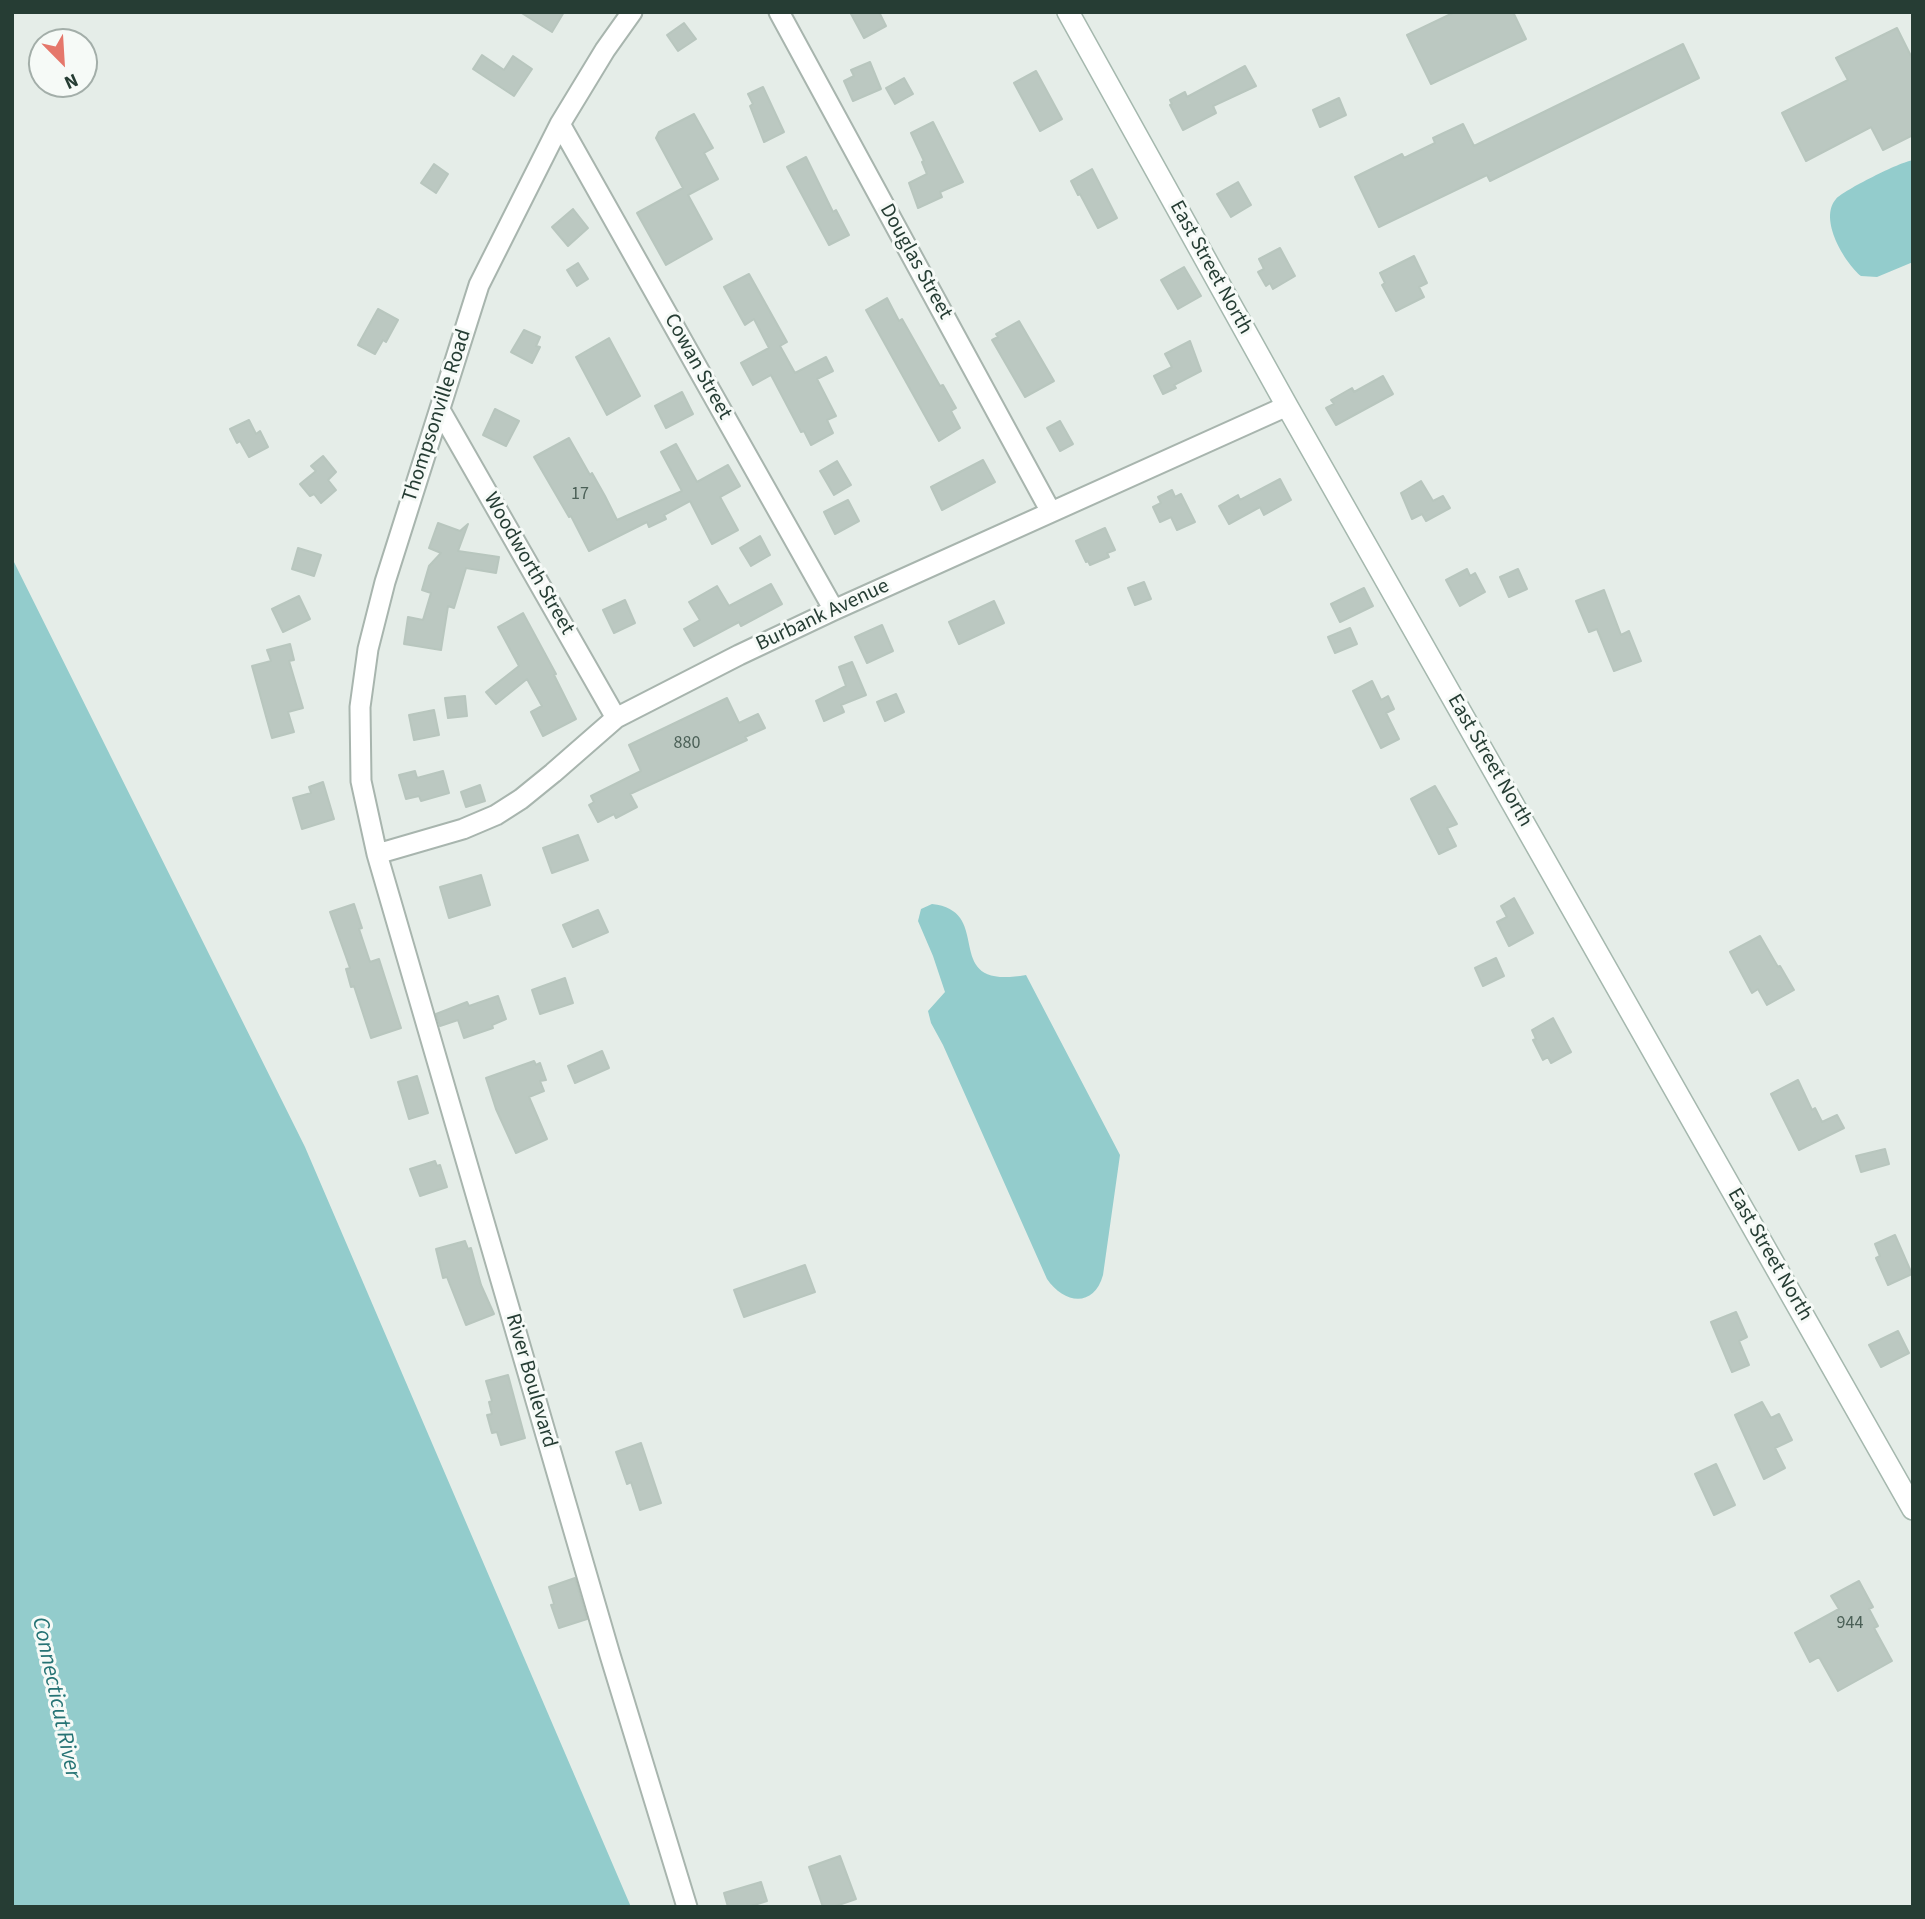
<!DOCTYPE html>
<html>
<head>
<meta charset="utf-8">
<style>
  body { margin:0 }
  #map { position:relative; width:1925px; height:1919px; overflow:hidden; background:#e5ede8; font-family:"Source Sans 3",sans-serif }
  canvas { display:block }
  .frame { position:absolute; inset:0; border:14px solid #263d34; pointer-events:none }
  .north { position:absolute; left:28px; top:28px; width:70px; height:70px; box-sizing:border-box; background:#f6faf7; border:2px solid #a3aea9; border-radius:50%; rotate:156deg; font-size:19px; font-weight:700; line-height:28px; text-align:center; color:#263d34 }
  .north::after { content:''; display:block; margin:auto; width:24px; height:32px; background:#e5776b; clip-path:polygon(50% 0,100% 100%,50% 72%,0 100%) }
</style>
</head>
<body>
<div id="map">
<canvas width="1925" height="1919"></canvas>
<div class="frame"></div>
<div class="north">N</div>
</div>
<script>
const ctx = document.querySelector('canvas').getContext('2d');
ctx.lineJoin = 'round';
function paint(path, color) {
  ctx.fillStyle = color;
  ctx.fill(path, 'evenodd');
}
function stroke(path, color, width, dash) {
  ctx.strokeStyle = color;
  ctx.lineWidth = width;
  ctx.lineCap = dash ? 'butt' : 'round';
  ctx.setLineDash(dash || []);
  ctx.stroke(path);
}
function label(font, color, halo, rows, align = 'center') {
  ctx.font = font + ' "Source Sans 3",sans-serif';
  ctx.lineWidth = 6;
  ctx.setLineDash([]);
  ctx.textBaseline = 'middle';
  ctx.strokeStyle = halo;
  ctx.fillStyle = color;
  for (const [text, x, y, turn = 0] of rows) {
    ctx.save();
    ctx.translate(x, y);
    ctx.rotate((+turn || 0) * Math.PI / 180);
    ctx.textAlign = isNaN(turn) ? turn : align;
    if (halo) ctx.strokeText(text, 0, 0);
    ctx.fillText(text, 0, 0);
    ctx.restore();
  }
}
paint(new Path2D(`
  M 1913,160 L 1913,262 L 1877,277 L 1861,276 C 1845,263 1818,219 1836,199 C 1844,190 1900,162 1913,160 Z
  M 12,558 L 305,1147 L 631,1907 L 12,1907 Z
  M 932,904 C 997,911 937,991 1026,975 L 1120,1155 L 1103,1275 C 1094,1308 1064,1304 1047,1279 L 943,1045 L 931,1023 L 928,1011 L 945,992 L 933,956 L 918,921 L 921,909 Z`), '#93cccc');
const building = new Path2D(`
  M 520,12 L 564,12 L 552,32 Z
  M 850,12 L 879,12 L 886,26 L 864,38 Z
  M 1455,12 L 1513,12 L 1526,39 L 1431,84 L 1407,35 Z
  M 684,23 L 696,39 L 678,51 L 667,35 Z
  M 1897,28 L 1913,60 L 1913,135 L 1883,150 L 1871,127 L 1806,161 L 1782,113 L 1848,80 L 1836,58 Z
  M 1683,44 L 1699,78 L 1490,181 L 1487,175 L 1379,227 L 1355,177 L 1402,154 L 1404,158 L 1435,143 L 1433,138 L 1463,124 L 1474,146 Z
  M 482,55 L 504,70 L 513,56 L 532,69 L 514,96 L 473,69 Z
  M 870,62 L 881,89 L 853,101 L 844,81 L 854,76 L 851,70 Z
  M 1245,66 L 1256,86 L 1213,106 L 1216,113 L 1183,130 L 1170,105 L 1172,104 L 1170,100 L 1185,92 L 1187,97 Z
  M 1036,71 L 1062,119 L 1040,131 L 1014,83 Z
  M 904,78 L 913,94 L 895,104 L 886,88 Z
  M 763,87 L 784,132 L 764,142 L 750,106 L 753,104 L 748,94 Z
  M 1339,98 L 1346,115 L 1320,127 L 1313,110 Z
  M 694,114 L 713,148 L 704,153 L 718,179 L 688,195 L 712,239 L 666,265 L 637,213 L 683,188 L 656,138 L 659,132 Z
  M 933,122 L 963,182 L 940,192 L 942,197 L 918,208 L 909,183 L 927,174 L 922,162 L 924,161 L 911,133 Z
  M 806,157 L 833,212 L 836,210 L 849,235 L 829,245 L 787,167 Z
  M 434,164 L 448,174 L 436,193 L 421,183 Z
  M 1092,169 L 1117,218 L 1098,228 L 1080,194 L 1078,195 L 1071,181 Z
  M 1238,182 L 1251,205 L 1231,217 L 1217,194 Z
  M 573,209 L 588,228 L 568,246 L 552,227 Z
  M 1280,248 L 1295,276 L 1273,289 L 1270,283 L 1266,286 L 1258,272 L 1264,269 L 1259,259 Z
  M 1414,256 L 1427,283 L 1419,287 L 1424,297 L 1396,311 L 1382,285 L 1385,283 L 1380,273 Z
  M 578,263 L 588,279 L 577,286 L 567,270 Z
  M 1184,267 L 1201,296 L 1178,309 L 1161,280 Z
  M 749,274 L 787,342 L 780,346 L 795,373 L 826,357 L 833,371 L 817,379 L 836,416 L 827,420 L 833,433 L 811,445 L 804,431 L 801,432 L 771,375 L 753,385 L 741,363 L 769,348 L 754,319 L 745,325 L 724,287 Z
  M 887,298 L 899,321 L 902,319 L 940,386 L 943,385 L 956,408 L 951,411 L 960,428 L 939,441 L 866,310 Z
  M 378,309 L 398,320 L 386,342 L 383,340 L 375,354 L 358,345 Z
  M 1019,321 L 1054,381 L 1025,397 L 992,340 L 998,337 L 996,334 Z
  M 524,330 L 540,337 L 536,346 L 540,347 L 532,363 L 511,352 Z
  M 609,338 L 640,396 L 607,415 L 576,357 Z
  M 1190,341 L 1201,371 L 1174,385 L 1176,388 L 1163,394 L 1154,376 L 1172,367 L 1165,354 Z
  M 1383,376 L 1393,394 L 1336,425 L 1326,408 L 1334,404 L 1331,400 L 1352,388 L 1354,392 Z
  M 682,392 L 693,414 L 666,428 L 655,406 Z
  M 495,409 L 519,421 L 506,446 L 483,435 Z
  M 249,420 L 256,434 L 260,431 L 268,447 L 249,457 L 240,441 L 237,443 L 230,429 Z
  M 1060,421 L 1073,444 L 1060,451 L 1047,428 Z
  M 569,438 L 590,475 L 592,473 L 605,496 L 617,520 L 682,491 L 661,452 L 676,444 L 697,482 L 728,465 L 740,486 L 720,497 L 738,530 L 712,544 L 690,501 L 664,515 L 666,519 L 649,527 L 647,522 L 589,551 L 571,516 L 569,517 L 534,457 Z
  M 323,456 L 336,472 L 328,480 L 336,490 L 321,503 L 314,494 L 310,496 L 300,484 L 316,471 L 311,466 Z
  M 983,460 L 995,482 L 942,510 L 931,487 Z
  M 837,461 L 851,485 L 834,495 L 820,471 Z
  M 1280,479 L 1291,500 L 1264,515 L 1260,507 L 1229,524 L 1219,506 L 1238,495 L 1240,500 Z
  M 1421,481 L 1433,501 L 1443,496 L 1450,508 L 1426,521 L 1422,514 L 1412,519 L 1401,493 Z
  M 1172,490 L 1175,497 L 1181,494 L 1195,522 L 1177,530 L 1171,517 L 1160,522 L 1153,507 L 1161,503 L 1158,497 Z
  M 848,500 L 859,521 L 835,534 L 824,512 Z
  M 438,523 L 460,531 L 468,524 L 458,551 L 499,557 L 496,573 L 466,568 L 454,608 L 448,606 L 441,650 L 404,644 L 408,617 L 423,620 L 431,593 L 422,590 L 429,566 L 441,553 L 429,548 Z
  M 1105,528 L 1115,550 L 1107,553 L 1109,557 L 1090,565 L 1088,561 L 1086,562 L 1076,541 Z
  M 760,536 L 770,555 L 751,566 L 740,548 Z
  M 298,548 L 321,555 L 314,576 L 292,569 Z
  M 1467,569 L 1470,576 L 1475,573 L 1485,592 L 1460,606 L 1446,580 Z
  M 1518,569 L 1527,589 L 1509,597 L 1500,577 Z
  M 1144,582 L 1151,599 L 1135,605 L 1128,588 Z
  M 771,584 L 782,604 L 741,626 L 739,622 L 694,646 L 684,629 L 700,620 L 689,602 L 717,586 L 729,606 Z
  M 1364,588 L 1373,606 L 1340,622 L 1331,604 Z
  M 1604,590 L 1621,635 L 1629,631 L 1641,661 L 1614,671 L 1597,629 L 1589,632 L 1576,601 Z
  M 299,596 L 310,619 L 283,632 L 272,609 Z
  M 625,600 L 635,623 L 614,633 L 603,610 Z
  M 994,601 L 1004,623 L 959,644 L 949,622 Z
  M 523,613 L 556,674 L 554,675 L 576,719 L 543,736 L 531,712 L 542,706 L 527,679 L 496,704 L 486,692 L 519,666 L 498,627 Z
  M 882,625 L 893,651 L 867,663 L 855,637 Z
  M 1350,628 L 1357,644 L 1335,653 L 1328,637 Z
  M 290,644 L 294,660 L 289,661 L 303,708 L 288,712 L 294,732 L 272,738 L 252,666 L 271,661 L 267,650 Z
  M 852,662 L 866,695 L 841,705 L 844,712 L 824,721 L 816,701 L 846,686 L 839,667 Z
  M 1372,681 L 1381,700 L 1388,696 L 1394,709 L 1386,713 L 1399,739 L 1381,748 L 1353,691 Z
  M 896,694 L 904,712 L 885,721 L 877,702 Z
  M 465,696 L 467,716 L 448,718 L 445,698 Z
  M 727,698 L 739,723 L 758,714 L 765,728 L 745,737 L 747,740 L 630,794 L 637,807 L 616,818 L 614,814 L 598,822 L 589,805 L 594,802 L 591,796 L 641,771 L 629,745 Z
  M 434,710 L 439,735 L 414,740 L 409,715 Z
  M 415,771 L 417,778 L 443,771 L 449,793 L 421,801 L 419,796 L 406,799 L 399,775 Z
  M 323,782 L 334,819 L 302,829 L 293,798 L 311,793 L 309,787 Z
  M 480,785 L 485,801 L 466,807 L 461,792 Z
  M 1435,786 L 1457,824 L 1447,828 L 1456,846 L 1439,854 L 1411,799 Z
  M 578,835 L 588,860 L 552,873 L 543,848 Z
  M 481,875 L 490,905 L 449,918 L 440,887 Z
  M 1514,898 L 1533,933 L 1509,946 L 1497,922 L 1507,917 L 1501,906 Z
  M 354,904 L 362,928 L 359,929 L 370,962 L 379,959 L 401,1028 L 371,1038 L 354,986 L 351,987 L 346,969 L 350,968 L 330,912 Z
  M 598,910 L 608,932 L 573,947 L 563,925 Z
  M 1760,936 L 1778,967 L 1780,966 L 1794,990 L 1767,1005 L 1758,989 L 1752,993 L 1730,952 Z
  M 1496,958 L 1504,976 L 1483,986 L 1475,968 Z
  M 565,978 L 573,1003 L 540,1014 L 532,990 Z
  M 498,996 L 506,1019 L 492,1025 L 493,1028 L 464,1038 L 458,1020 L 440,1026 L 436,1014 L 467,1002 L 469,1006 Z
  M 1553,1018 L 1571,1052 L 1551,1063 L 1548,1057 L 1543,1060 L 1533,1040 L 1536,1039 L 1532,1030 Z
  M 602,1051 L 609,1068 L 575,1083 L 568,1066 Z
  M 534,1061 L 536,1065 L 540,1063 L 546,1080 L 540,1081 L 544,1091 L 529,1097 L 547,1139 L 516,1153 L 496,1109 L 486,1078 Z
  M 417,1076 L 428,1113 L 409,1119 L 398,1082 Z
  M 1798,1080 L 1812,1110 L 1815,1108 L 1822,1122 L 1837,1115 L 1844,1128 L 1799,1150 L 1771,1094 Z
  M 1885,1149 L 1889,1164 L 1861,1172 L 1856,1156 Z
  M 435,1161 L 437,1166 L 440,1165 L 447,1187 L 420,1196 L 410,1169 Z
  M 1895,1235 L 1912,1274 L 1888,1285 L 1876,1258 L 1880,1256 L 1875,1244 Z
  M 465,1241 L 468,1249 L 471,1248 L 481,1285 L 494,1314 L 466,1325 L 447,1277 L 443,1278 L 436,1249 Z
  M 805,1265 L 815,1292 L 744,1317 L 734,1290 Z
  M 1736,1312 L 1747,1337 L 1739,1341 L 1749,1365 L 1732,1372 L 1711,1322 Z
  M 1898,1331 L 1909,1353 L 1881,1367 L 1869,1345 Z
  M 508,1375 L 525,1438 L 501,1445 L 497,1432 L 492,1433 L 487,1415 L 492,1414 L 489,1402 L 492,1401 L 486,1381 Z
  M 1762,1402 L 1771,1418 L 1779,1414 L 1792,1440 L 1775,1448 L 1785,1468 L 1764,1479 L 1735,1415 Z
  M 641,1443 L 661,1503 L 640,1510 L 631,1482 L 627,1484 L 616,1452 Z
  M 1716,1464 L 1735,1505 L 1714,1515 L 1695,1474 Z
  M 575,1578 L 587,1619 L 559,1628 L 551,1605 L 554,1604 L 549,1587 Z
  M 1859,1581 L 1873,1607 L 1869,1609 L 1878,1626 L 1874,1628 L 1892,1661 L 1838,1691 L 1819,1657 L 1810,1662 L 1795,1633 L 1839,1609 L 1831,1596 Z
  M 840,1856 L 856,1899 L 833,1907 L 823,1907 L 809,1867 Z
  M 761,1882 L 767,1901 L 748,1907 L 728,1907 L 724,1893 Z`);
paint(building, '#bbc8c1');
stroke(building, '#b8c6be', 2);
const minor = new Path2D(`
  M 632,12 L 605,50 L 560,124 L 479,285 L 385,582 L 368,649 L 360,707 L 361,781 L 377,854 L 610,1655 L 687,1907
  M 779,12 L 1051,512
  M 560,124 L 834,610
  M 440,410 L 616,718
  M 377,854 L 463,829 L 496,815 L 521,799 L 553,773 L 616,718 L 739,655 L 834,610 L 1287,406`);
const secondary = new Path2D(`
  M 1068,12 L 1287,406 L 1913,1509`);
stroke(minor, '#a8b5ae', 23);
stroke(secondary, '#a5b8ae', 24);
stroke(minor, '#fff', 19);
stroke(secondary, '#fff', 21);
label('18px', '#4b6057', null, [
  ["17",580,495],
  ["880",687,744],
  ["944",1850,1624]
]);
label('21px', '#263d34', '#f6faf7', [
  ["Douglas Street",915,262,61],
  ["East Street North",1210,268,61],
  ["Cowan Street",697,367,61],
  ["Thompsonville Road",438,416,-72],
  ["Woodworth Street",528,564,60],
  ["Burbank Avenue",823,616,-25],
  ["East Street North",1489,761,60],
  ["East Street North",1769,1255,60],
  ["River Boulevard",530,1381,74]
]);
label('italic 23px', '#257374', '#f6faf7', [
  ["Connecticut River",55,1698,78]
]);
</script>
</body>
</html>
